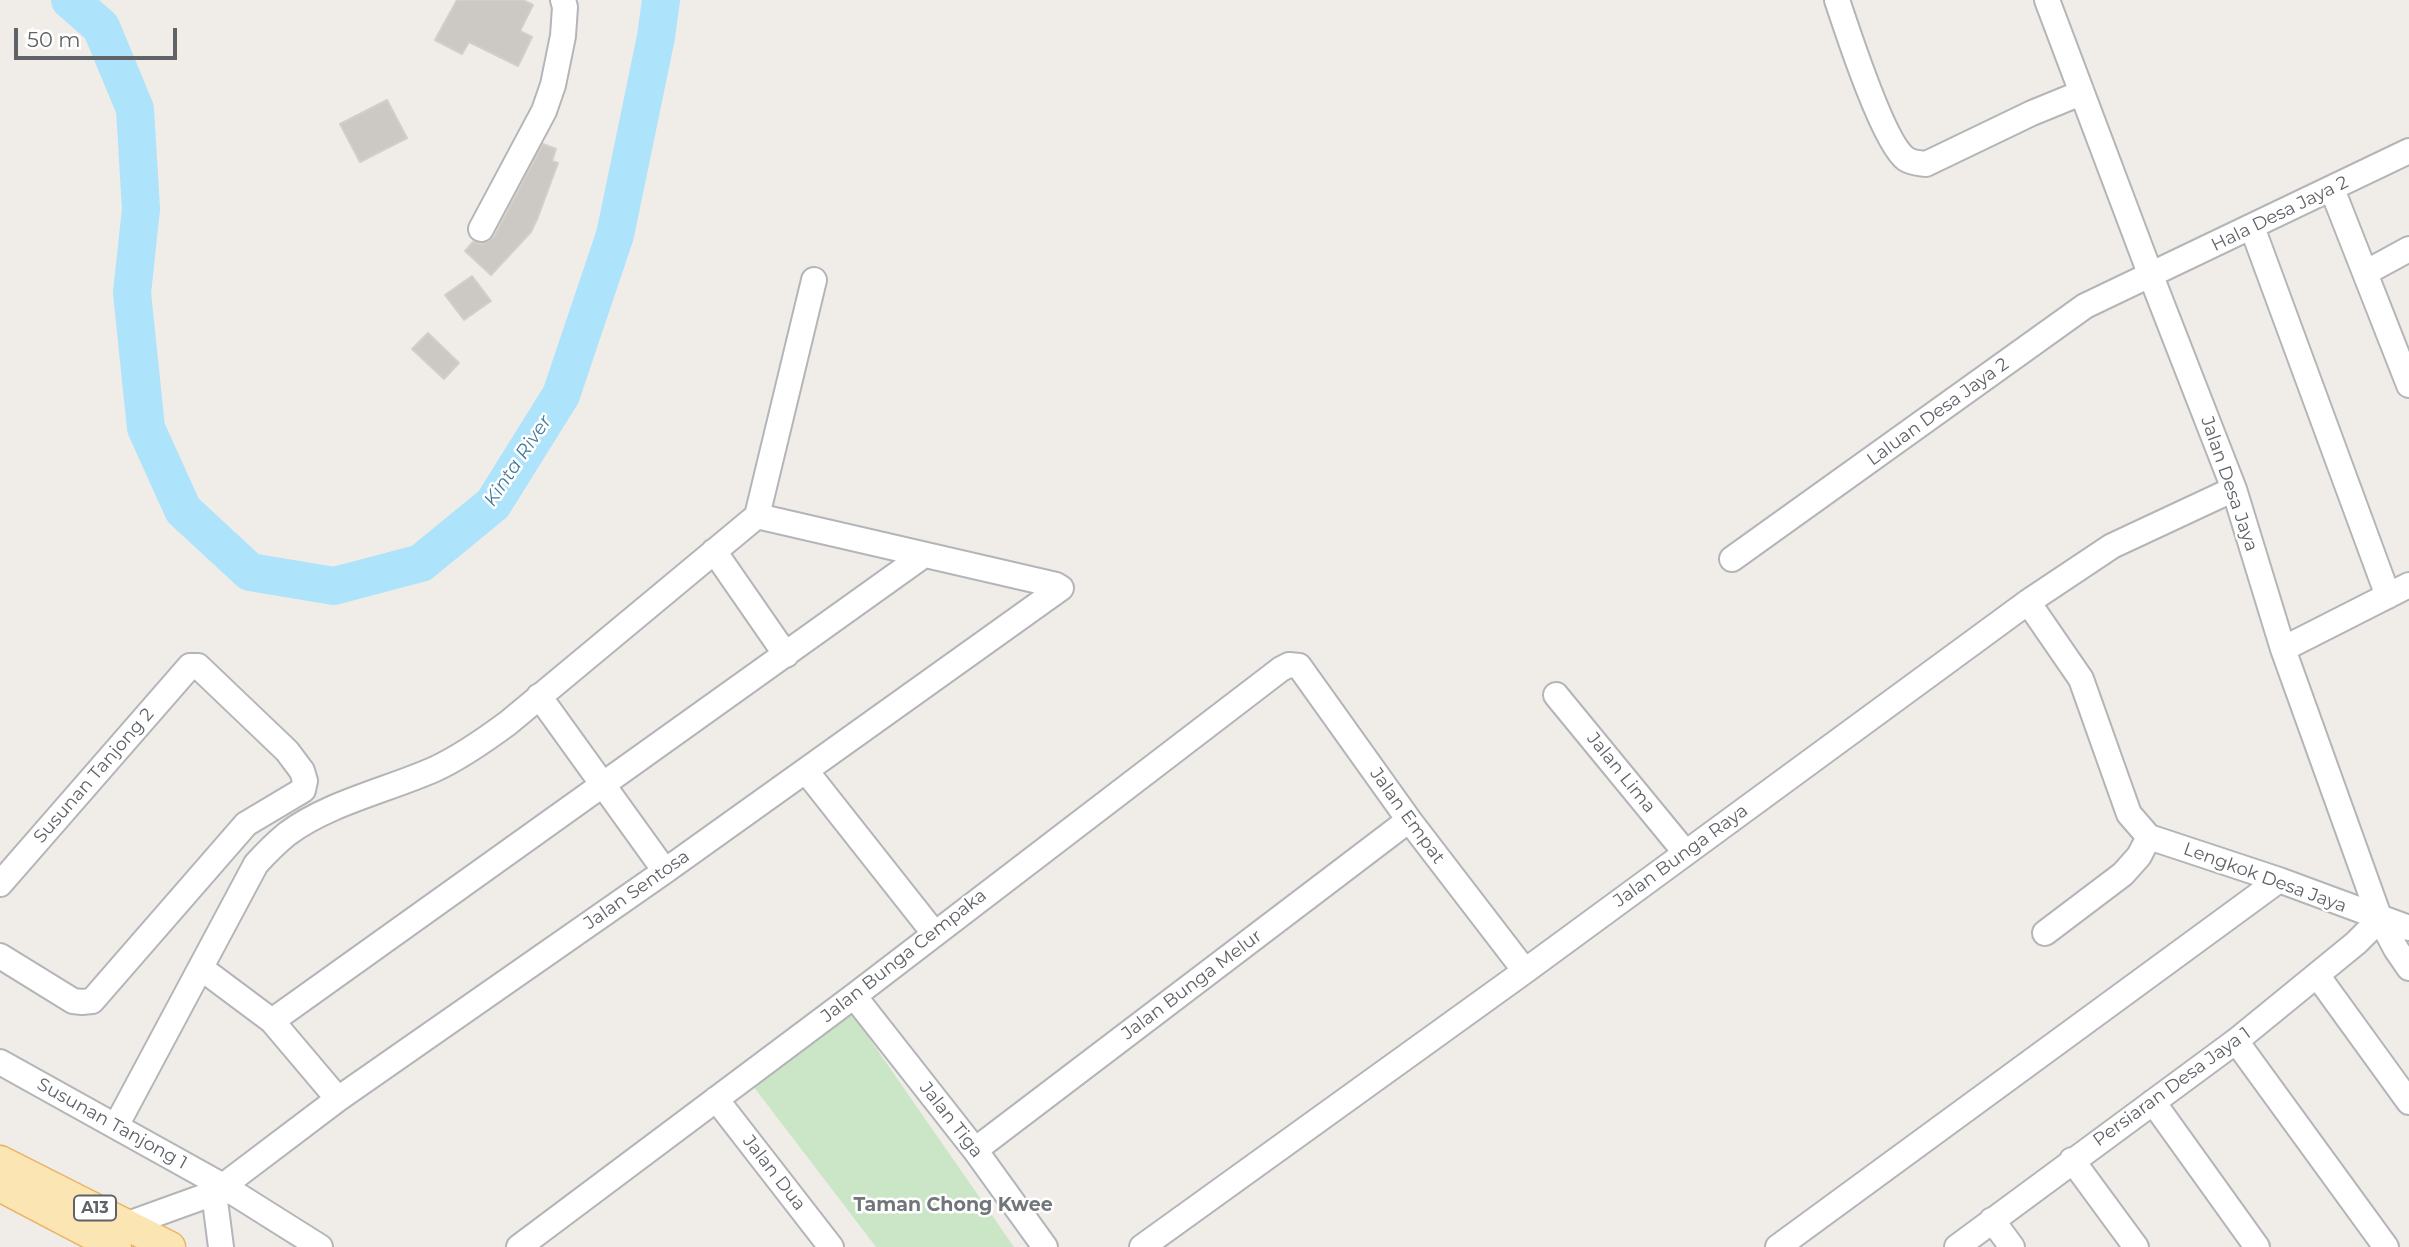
<!DOCTYPE html>
<html>
<head>
<meta charset="utf-8">
<style>
  body { margin:0 }
  #map { position:relative; width:2409px; height:1247px; overflow:hidden; background:#f0ede8; font-family:Montserrat,sans-serif }
  canvas { display:block }
  .scale { position:absolute; left:14px; top:28px; width:163px; height:32px; box-sizing:border-box; border:4px solid #5f6367; border-top:0; padding-left:9px; font-size:21px; line-height:24px; white-space:nowrap; color:#5f6367; -webkit-text-stroke:5px #fff; paint-order:stroke }
</style>
</head>
<body>
<div id="map">
<canvas width="2409" height="1247"></canvas>
<div class="scale">50 m</div>
</div>
<script>
const ctx = document.querySelector('canvas').getContext('2d');
ctx.lineJoin = 'round';
function paint(path, color) {
  ctx.fillStyle = color;
  ctx.fill(path, 'evenodd');
}
function stroke(path, color, width, dash) {
  ctx.strokeStyle = color;
  ctx.lineWidth = width;
  ctx.lineCap = dash ? 'butt' : 'round';
  ctx.setLineDash(dash || []);
  ctx.stroke(path);
}
function label(font, color, halo, rows, align = 'center') {
  ctx.font = font + ' Montserrat,sans-serif';
  ctx.lineWidth = 5;
  ctx.setLineDash([]);
  ctx.textBaseline = 'middle';
  ctx.strokeStyle = halo;
  ctx.fillStyle = color;
  for (const [text, x, y, turn = 0] of rows) {
    ctx.save();
    ctx.translate(x, y);
    ctx.rotate((+turn || 0) * Math.PI / 180);
    ctx.textAlign = isNaN(turn) ? turn : align;
    if (halo) ctx.strokeText(text, 0, 0);
    ctx.fillText(text, 0, 0);
    ctx.restore();
  }
}
paint(new Path2D(`
  M 851,1012 L 1014,1247 L 876,1247 L 753,1086 Z`), '#cae6c6');
stroke(new Path2D(`
  M 70,0 L 101,27 L 135,109 L 141,209 L 132,293 L 146,428 L 183,510 L 250,572 L 334,586 L 421,563 L 493,504 L 561,395 L 615,235 L 656,37 L 661,0`), '#ade3fb', 38);
const building = new Path2D(`
  M 457,0 L 523,0 L 533,5 L 520,31 L 532,37 L 518,66 L 469,42 L 462,54 L 435,40 Z
  M 387,100 L 407,138 L 360,162 L 340,124 Z
  M 543,144 L 556,149 L 552,161 L 558,163 L 538,217 L 531,232 L 491,275 L 465,251 L 473,242 L 482,244 L 494,237 Z
  M 472,276 L 491,301 L 464,320 L 445,295 Z
  M 428,333 L 459,363 L 444,379 L 412,349 Z`);
paint(building, '#ccc8c4');
stroke(building, '#d5cec6', 2);
const minor = new Path2D(`
  M 1837,0 C 1847,30 1884,144 1906,159 C 1912,163 1919,163 1926,164 L 2032,113 L 2081,93
  M 2047,0 L 2151,276 L 2234,489 L 2283,649 L 2380,919 L 2396,949 L 2409,968
  M 2332,189 L 2409,385
  M 2252,227 L 2388,596
  M 481,229 L 544,111 L 553,85 L 563,36 L 565,7 L 563,0
  M 2365,273 L 2409,249
  M 714,551 L 786,655
  M 1732,559 L 2085,306 L 2409,151
  M 2028,602 L 2081,679 L 2129,814 L 2149,837 L 2279,880 L 2409,928
  M 2283,649 L 2409,585
  M 1556,695 L 1685,852
  M 539,696 L 665,871
  M 806,771 L 934,933
  M 0,884 L 190,666 L 198,666 L 287,751 L 302,771 L 305,781 L 303,790 L 246,824 L 92,1001 L 82,1002 L 73,1001 L 0,956
  M 2045,933 L 2123,874 L 2139,856 L 2149,837
  M 201,968 L 272,1021 L 338,1099
  M 2317,975 L 2409,1102
  M 854,996 L 975,1150 L 1045,1247
  M 272,1021 L 924,555
  M 2236,1041 L 2386,1247
  M 0,1062 L 223,1186 L 320,1247
  M 716,1099 L 831,1247
  M 2153,1102 L 2257,1247
  M 116,1126 L 256,864 C 266,853 276,843 287,834 C 328,803 388,790 435,769 C 461,757 485,740 508,723 L 757,516 L 814,280
  M 975,1150 L 1409,820
  M 2072,1160 L 2136,1247
  M 214,1193 L 221,1247
  M 1992,1220 L 2012,1247
  M 128,1224 L 214,1193 L 223,1186 L 338,1099 L 665,871 L 1061,588 L 1056,585 L 757,516
  M 519,1247 L 854,996 L 1281,669 L 1289,665 L 1299,666 L 1409,820 L 1525,971
  M 1142,1247 L 1525,971 L 2028,602 L 2112,546 L 2234,489
  M 1778,1247 L 2279,880
  M 1957,1247 L 2236,1041 L 2356,943 L 2380,919`);
const major = new Path2D(`
  M 0,1161 L 170,1247
  M 0,1186 L 116,1247`);
stroke(minor, '#b3b5b9', 28);
stroke(major, '#eab366', 33);
stroke(minor, '#fff', 24);
stroke(major, '#fbe5b2', 30);
for (const [x, y, w] of [
  [95,1208,42]
]) {
  const box = new Path2D();
  box.roundRect(x - w / 2, y - 12.5, w, 25, 5);
  ctx.fillStyle = '#fff';
  ctx.fill(box);
  stroke(box, '#5f6367', 2);
}
label('bold 16px', '#5f6367', null, [
  ["A13",95,1208]
]);
label('18px', '#5f6367', '#fff', [
  ["Hala Desa Jaya 2",2280,214,-26],
  ["Laluan Desa Jaya 2",1938,412,-36],
  ["Jalan Desa Jaya",2229,484,71],
  ["Jalan Lima",1621,773,51],
  ["Susunan Tanjong 2",94,776,-49],
  ["Jalan Empat",1407,816,54],
  ["Jalan Bunga Raya",1681,856,-36],
  ["Lengkok Desa Jaya",2265,878,20],
  ["Jalan Sentosa",637,890,-35],
  ["Jalan Bunga Cempaka",904,956,-38],
  ["Jalan Bunga Melur",1192,985,-37],
  ["Persiaran Desa Jaya 1",2172,1087,-36],
  ["Jalan Tiga",951,1120,52],
  ["Susunan Tanjong 1",112,1124,29],
  ["Jalan Dua",774,1173,52]
]);
label('italic 19px', '#437b9b', '#fff', [
  ["Kinta River",518,461,-56]
]);
label('bold 19px', '#707679', '#fff', [
  ["Taman Chong Kwee",953,1205]
]);
</script>
</body>
</html>
